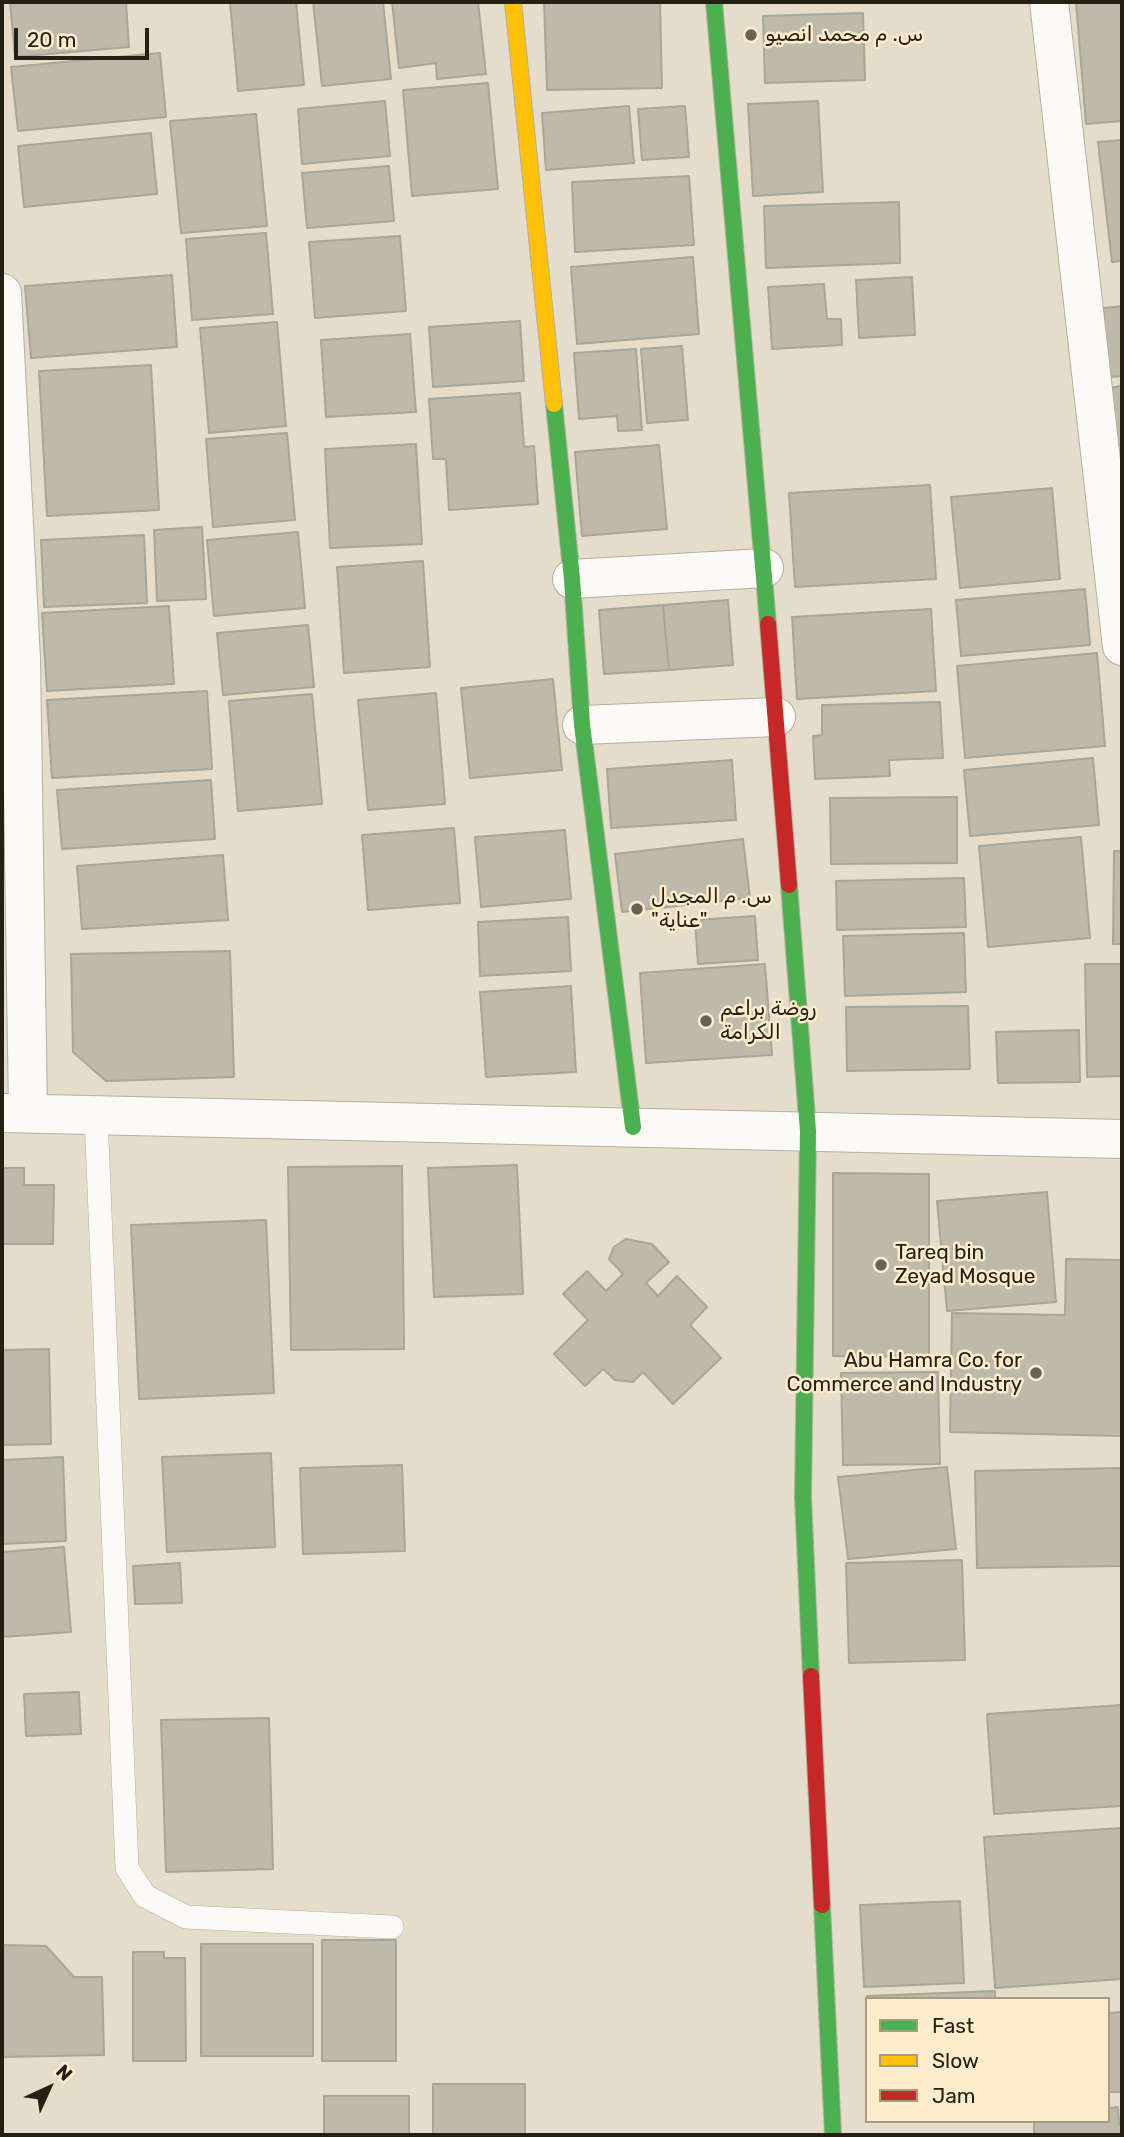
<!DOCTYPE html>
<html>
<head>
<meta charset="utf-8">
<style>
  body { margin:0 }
  #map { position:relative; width:1124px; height:2137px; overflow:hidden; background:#e5dcca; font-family:Rubik,sans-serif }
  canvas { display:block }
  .frame { position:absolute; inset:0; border:4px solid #262014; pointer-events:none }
  .legend { position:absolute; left:865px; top:1997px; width:245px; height:126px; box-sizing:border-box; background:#fdedcc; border:2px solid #a79b82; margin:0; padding:9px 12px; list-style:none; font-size:21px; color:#262014 }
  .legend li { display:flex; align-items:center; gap:14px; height:35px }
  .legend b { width:35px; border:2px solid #a79b82 }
  .north { position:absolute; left:14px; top:2053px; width:70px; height:70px; -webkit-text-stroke:5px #fdedcc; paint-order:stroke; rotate:45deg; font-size:19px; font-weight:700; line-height:28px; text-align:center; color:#262014 }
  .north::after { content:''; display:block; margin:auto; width:24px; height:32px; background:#262014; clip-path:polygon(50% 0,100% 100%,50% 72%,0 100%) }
  .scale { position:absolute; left:14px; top:28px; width:135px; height:32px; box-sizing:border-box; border:4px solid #262014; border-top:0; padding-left:9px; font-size:21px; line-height:24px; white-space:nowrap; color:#262014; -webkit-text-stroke:5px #fdedcc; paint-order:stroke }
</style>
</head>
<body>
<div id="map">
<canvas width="1124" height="2137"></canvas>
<div class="frame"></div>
<ul class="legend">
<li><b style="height:9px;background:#4caf50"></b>Fast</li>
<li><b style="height:9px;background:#ffc107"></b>Slow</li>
<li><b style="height:9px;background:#c62828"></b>Jam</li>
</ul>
<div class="north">N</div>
<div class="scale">20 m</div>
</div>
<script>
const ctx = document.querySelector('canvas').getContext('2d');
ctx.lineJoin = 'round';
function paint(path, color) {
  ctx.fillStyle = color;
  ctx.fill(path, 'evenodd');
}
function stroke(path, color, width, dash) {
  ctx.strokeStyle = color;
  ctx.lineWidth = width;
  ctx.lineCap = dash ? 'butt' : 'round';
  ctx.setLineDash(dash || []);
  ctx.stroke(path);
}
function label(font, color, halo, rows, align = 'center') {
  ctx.font = font + ' Rubik,"Noto Sans Arabic",sans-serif';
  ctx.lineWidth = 5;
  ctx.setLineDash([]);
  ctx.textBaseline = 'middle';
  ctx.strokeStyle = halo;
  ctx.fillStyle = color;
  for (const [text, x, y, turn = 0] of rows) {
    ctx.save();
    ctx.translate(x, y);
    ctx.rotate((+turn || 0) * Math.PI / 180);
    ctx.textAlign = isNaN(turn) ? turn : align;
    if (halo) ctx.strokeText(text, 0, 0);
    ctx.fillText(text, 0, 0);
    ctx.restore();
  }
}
const building = new Path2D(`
  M 10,2 L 126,2 L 129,47 L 15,57 Z
  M 230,2 L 296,2 L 304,85 L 238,91 Z
  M 313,2 L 383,2 L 391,79 L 322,86 Z
  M 392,2 L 478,2 L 486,74 L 437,79 L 436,63 L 399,68 Z
  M 544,2 L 660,2 L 662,88 L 547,90 Z
  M 1076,2 L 1122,2 L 1122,121 L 1086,124 Z
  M 863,13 L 865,80 L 765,83 L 763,16 Z
  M 160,53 L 166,117 L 18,131 L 11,67 Z
  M 488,83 L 498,189 L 412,196 L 403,90 Z
  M 385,101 L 390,156 L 302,164 L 298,109 Z
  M 818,101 L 823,192 L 753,196 L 748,104 Z
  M 629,106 L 634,163 L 546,170 L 542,113 Z
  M 685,106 L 689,157 L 642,160 L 638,109 Z
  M 256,114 L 267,226 L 181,233 L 170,121 Z
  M 151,133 L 157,194 L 24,207 L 18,146 Z
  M 1122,140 L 1122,261 L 1112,262 L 1098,142 Z
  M 389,166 L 394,221 L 307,228 L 302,173 Z
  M 689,176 L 694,245 L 575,252 L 572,182 Z
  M 899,202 L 900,263 L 766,268 L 764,206 Z
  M 266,233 L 273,314 L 192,320 L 186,239 Z
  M 400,236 L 406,311 L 315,318 L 309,242 Z
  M 693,257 L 699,334 L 577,344 L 571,267 Z
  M 172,275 L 177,347 L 31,358 L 25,286 Z
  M 912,277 L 915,335 L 859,338 L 856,280 Z
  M 824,284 L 827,319 L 841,319 L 842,345 L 772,349 L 768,287 Z
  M 1122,306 L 1122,376 L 1109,377 L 1103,308 Z
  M 520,321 L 524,381 L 433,387 L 429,327 Z
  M 277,322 L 286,426 L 209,433 L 200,328 Z
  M 410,334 L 416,412 L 326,417 L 321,340 Z
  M 682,346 L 688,420 L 647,423 L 641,349 Z
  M 636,349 L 642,430 L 618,431 L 617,416 L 579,419 L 574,353 Z
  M 151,365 L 159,510 L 47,516 L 39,371 Z
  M 1122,386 L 1122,445 L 1113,446 L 1108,388 Z
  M 520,393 L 524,447 L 534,446 L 538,504 L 449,510 L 446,459 L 433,459 L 429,399 Z
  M 287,433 L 295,520 L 213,527 L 206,439 Z
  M 416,444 L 422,544 L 330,548 L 325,449 Z
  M 659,445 L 667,529 L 582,536 L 575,452 Z
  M 930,485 L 936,579 L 795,587 L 789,493 Z
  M 1052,488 L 1060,579 L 960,588 L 951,497 Z
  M 202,527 L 206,599 L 157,601 L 154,530 Z
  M 298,532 L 305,608 L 214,616 L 207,540 Z
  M 144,535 L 147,603 L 44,607 L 41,540 Z
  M 423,561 L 430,667 L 344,673 L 337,567 Z
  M 1085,589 L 1090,645 L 961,656 L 956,600 Z
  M 728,600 L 733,665 L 669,670 L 663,605 Z
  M 663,605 L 669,670 L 604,674 L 599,610 Z
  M 169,606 L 174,684 L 47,691 L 42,613 Z
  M 931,609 L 936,691 L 797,699 L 792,617 Z
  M 308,625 L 314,687 L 223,695 L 217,633 Z
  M 1097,653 L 1105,746 L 965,758 L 957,666 Z
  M 553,679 L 562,770 L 470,778 L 461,688 Z
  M 207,691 L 212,769 L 52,778 L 47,700 Z
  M 436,693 L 445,804 L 368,810 L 358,700 Z
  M 312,694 L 322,804 L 238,811 L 229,701 Z
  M 940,702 L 943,758 L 889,760 L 890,776 L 815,779 L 813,736 L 822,735 L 822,705 Z
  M 1093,758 L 1099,825 L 970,836 L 964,770 Z
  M 732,760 L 736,820 L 611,828 L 607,769 Z
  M 211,780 L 215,839 L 62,849 L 57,790 Z
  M 957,797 L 957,863 L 831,864 L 830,798 Z
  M 454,828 L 460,903 L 368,910 L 362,835 Z
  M 565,830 L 571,899 L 481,907 L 475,837 Z
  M 1081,837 L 1090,938 L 988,947 L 979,846 Z
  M 743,839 L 750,898 L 622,912 L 615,854 Z
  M 1114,851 L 1122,851 L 1122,944 L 1113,944 Z
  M 223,855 L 228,920 L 82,929 L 77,866 Z
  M 964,878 L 966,927 L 837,930 L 836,881 Z
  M 755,916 L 758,960 L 698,964 L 695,920 Z
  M 568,917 L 571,971 L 480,976 L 478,922 Z
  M 964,933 L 966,992 L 845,996 L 843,936 Z
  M 230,951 L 234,1077 L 106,1081 L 73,1052 L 71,954 Z
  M 765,964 L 772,1055 L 646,1063 L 640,973 Z
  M 1085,964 L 1122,964 L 1122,1076 L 1087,1077 Z
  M 571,986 L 576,1072 L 486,1077 L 480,992 Z
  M 968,1006 L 970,1069 L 847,1071 L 846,1007 Z
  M 1079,1030 L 1080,1082 L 998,1083 L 996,1032 Z
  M 517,1165 L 523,1294 L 434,1297 L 428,1168 Z
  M 402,1166 L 404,1349 L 291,1350 L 288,1167 Z
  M 2,1168 L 24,1168 L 24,1185 L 54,1185 L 53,1244 L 2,1244 Z
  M 833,1173 L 929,1174 L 929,1357 L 833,1356 Z
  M 1047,1192 L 1056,1302 L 947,1311 L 937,1201 Z
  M 266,1220 L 274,1393 L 139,1399 L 131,1225 Z
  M 626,1239 L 652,1244 L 669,1262 L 646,1283 L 658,1296 L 677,1276 L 707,1307 L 690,1325 L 721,1358 L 673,1404 L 643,1372 L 633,1382 L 615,1380 L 603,1369 L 585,1386 L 554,1354 L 588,1320 L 563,1294 L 587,1271 L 606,1291 L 623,1274 L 609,1259 L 614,1247 Z
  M 1066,1259 L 1122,1260 L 1122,1436 L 950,1432 L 952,1313 L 1065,1315 Z
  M 49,1349 L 51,1444 L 2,1445 L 2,1350 Z
  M 938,1372 L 940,1464 L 843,1465 L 841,1373 Z
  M 271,1453 L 275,1547 L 167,1552 L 162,1457 Z
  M 63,1457 L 66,1541 L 2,1544 L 2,1460 Z
  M 402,1465 L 405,1551 L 303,1554 L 300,1468 Z
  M 947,1467 L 956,1549 L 848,1559 L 838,1477 Z
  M 1122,1468 L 1122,1566 L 977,1568 L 975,1471 Z
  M 64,1547 L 71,1632 L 2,1637 L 2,1552 Z
  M 962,1560 L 965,1660 L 849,1663 L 846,1563 Z
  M 180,1563 L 182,1603 L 135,1604 L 133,1566 Z
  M 79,1692 L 81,1734 L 26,1736 L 24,1694 Z
  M 1122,1705 L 1122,1806 L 994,1814 L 987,1714 Z
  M 269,1718 L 273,1869 L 166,1872 L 161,1720 Z
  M 1122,1828 L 1122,1979 L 995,1988 L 984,1837 Z
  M 960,1901 L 964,1983 L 864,1987 L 860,1905 Z
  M 322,1940 L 396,1940 L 396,2061 L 322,2061 Z
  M 201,1944 L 313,1944 L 313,2056 L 201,2056 Z
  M 2,1945 L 46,1946 L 74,1977 L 102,1977 L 104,2055 L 2,2057 Z
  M 133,1952 L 164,1952 L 164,1958 L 185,1958 L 186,2061 L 133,2061 Z
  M 995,1991 L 995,1999 L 867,1999 L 867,1996 Z
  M 1122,2012 L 1122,2092 L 1108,2092 L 1108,2013 Z
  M 433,2084 L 525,2084 L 525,2135 L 433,2135 Z
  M 324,2096 L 409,2096 L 409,2135 L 324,2135 Z
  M 1118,2107 L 1119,2124 L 1122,2123 L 1122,2135 L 1034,2135 L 1034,2121 L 1108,2121 L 1108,2108 Z`);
paint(building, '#bdbaac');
stroke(building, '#a8a697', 2);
const lane = new Path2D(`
  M 96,1115 L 127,1868 L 145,1896 L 186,1917 L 392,1927`);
const street = new Path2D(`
  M 1049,2 L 1122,646
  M 2,293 L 21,659 L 28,1113
  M 572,579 L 764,568
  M 582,725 L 776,717
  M 2,1113 L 1122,1139`);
const fast = new Path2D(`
  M 714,2 L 768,624
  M 554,404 L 572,579 L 582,725 L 633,1127
  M 789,885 L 808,1131 L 803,1497 L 811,1676
  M 822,1905 L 833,2135`);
const slow = new Path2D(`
  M 513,2 L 554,404`);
const jam = new Path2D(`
  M 768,624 L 789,885
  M 811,1676 L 822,1905`);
stroke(lane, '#b5aea0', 24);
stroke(street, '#b5aea0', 40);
stroke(fast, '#b5aea0', 18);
stroke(slow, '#b5aea0', 18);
stroke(jam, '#b5aea0', 18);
stroke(lane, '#fbfaf7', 23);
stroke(street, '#fbfaf7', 38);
stroke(fast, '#4caf50', 16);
stroke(slow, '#ffc107', 16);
stroke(jam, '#c62828', 16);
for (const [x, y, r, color] of [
  [751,35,7,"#696254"],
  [637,909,7,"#696254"],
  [706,1021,7,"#696254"],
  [881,1265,7,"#696254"],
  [1036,1373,7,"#696254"]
]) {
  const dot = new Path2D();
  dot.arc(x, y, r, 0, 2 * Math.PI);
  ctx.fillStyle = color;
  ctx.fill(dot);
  stroke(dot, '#fdedcc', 2.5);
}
label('21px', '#262014', '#fdedcc', [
  ["س. م محمد انصيو",765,35],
  ["س. م المجدل",651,897],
  ["\"عناية\"",651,921],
  ["روضة براعم",720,1009],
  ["الكرامة",720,1033],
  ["Tareq bin",895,1253],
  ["Zeyad Mosque",895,1277],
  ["Abu Hamra Co. for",1022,1361,"right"],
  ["Commerce and Industry",1022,1385,"right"]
], 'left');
</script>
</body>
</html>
